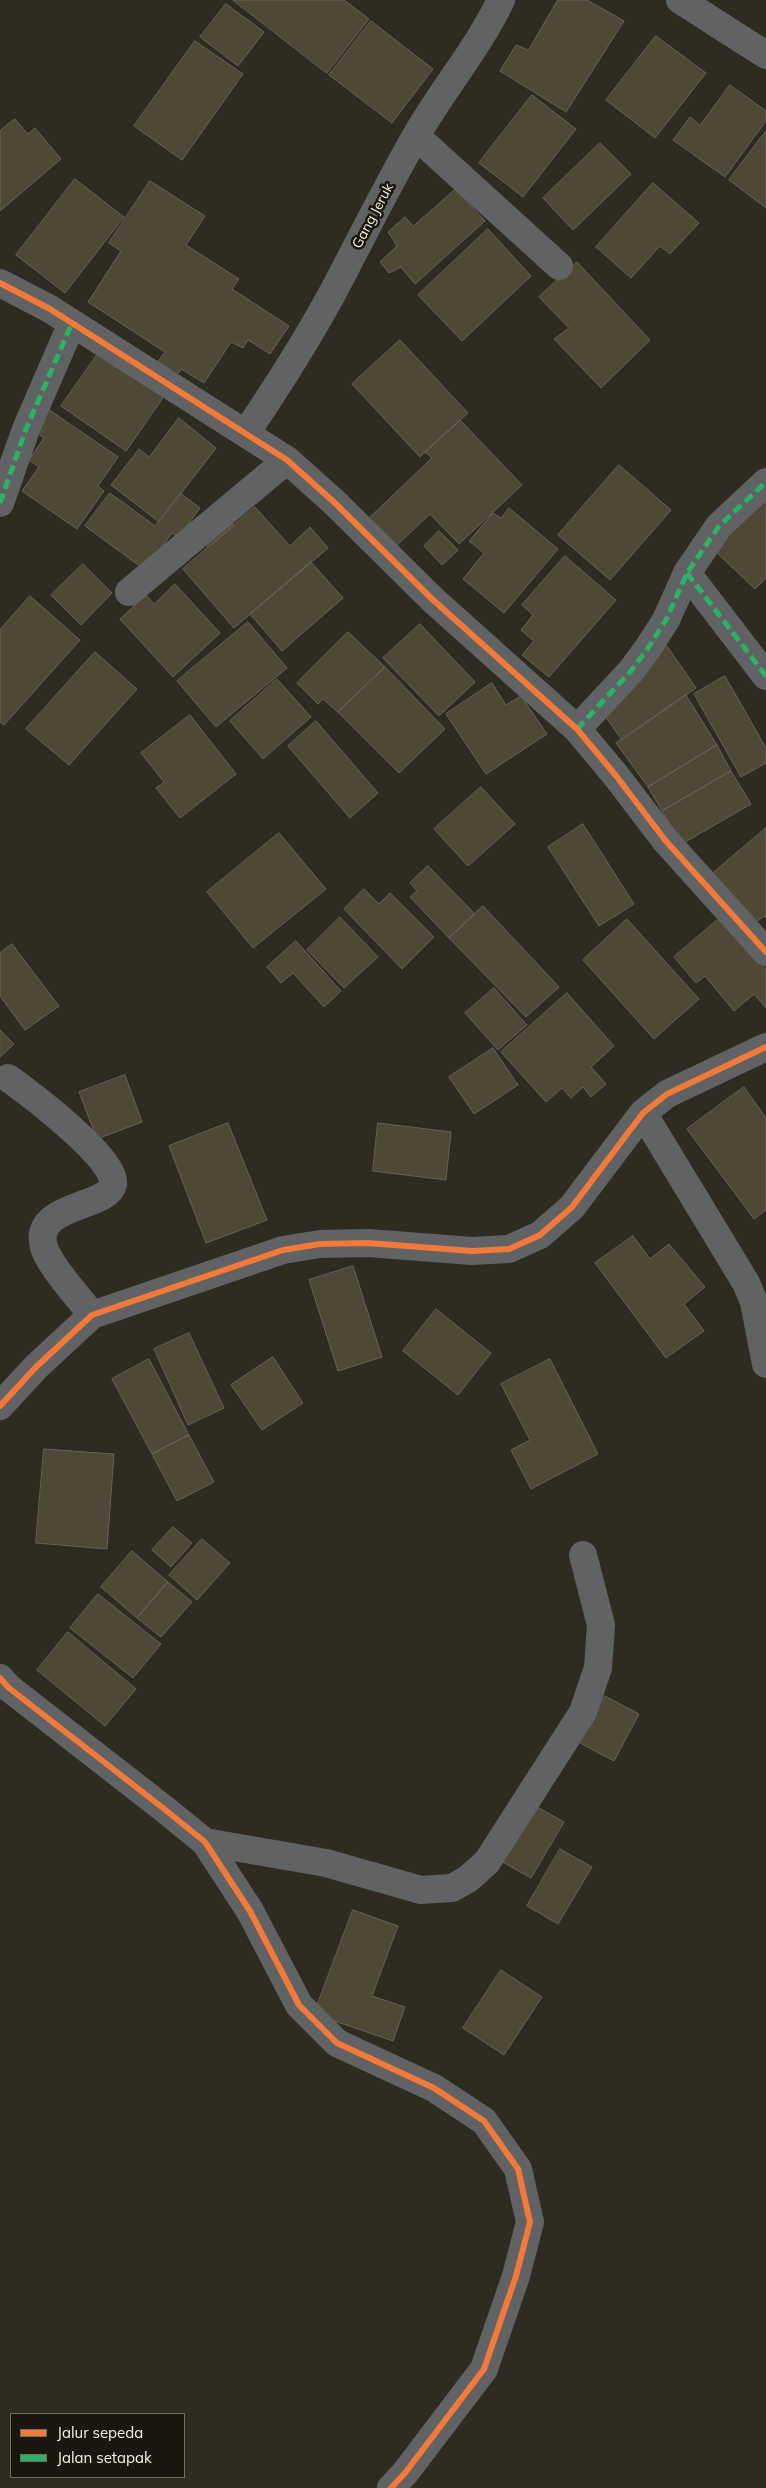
<!DOCTYPE html>
<html>
<head>
<meta charset="utf-8">
<style>
  body { margin:0 }
  #map { position:relative; width:766px; height:2488px; overflow:hidden; background:#2e2c21; font-family:Mulish,sans-serif }
  canvas { display:block }
  .legend { position:absolute; left:10px; top:2413px; width:175px; height:65px; box-sizing:border-box; background:#19170e; border:1px solid #716f64; margin:0; padding:6px 9px; list-style:none; font-size:15px; color:#f6f3e6 }
  .legend li { display:flex; align-items:center; gap:10px; height:25px }
  .legend b { width:25px; border:1px solid #716f64 }
</style>
</head>
<body>
<div id="map">
<canvas width="766" height="2488"></canvas>
<ul class="legend">
<li><b style="height:6px;background:#f17a3a"></b>Jalur sepeda</li>
<li><b style="height:6px;background:#2db169"></b>Jalan setapak</li>
</ul>
</div>
<script>
const ctx = document.querySelector('canvas').getContext('2d');
ctx.lineJoin = 'round';
function paint(path, color) {
  ctx.fillStyle = color;
  ctx.fill(path, 'evenodd');
}
function stroke(path, color, width, dash) {
  ctx.strokeStyle = color;
  ctx.lineWidth = width;
  ctx.lineCap = dash ? 'butt' : 'round';
  ctx.setLineDash(dash || []);
  ctx.stroke(path);
}
function label(font, color, halo, rows, align = 'center') {
  ctx.font = font + ' Mulish,sans-serif';
  ctx.lineWidth = 5;
  ctx.setLineDash([]);
  ctx.textBaseline = 'middle';
  ctx.strokeStyle = halo;
  ctx.fillStyle = color;
  for (const [text, x, y, turn = 0] of rows) {
    ctx.save();
    ctx.translate(x, y);
    ctx.rotate((+turn || 0) * Math.PI / 180);
    ctx.textAlign = isNaN(turn) ? turn : align;
    if (halo) ctx.strokeText(text, 0, 0);
    ctx.fillText(text, 0, 0);
    ctx.restore();
  }
}
const building = new Path2D(`
  M 233,0 L 344,0 L 369,19 L 327,73 Z
  M 558,0 L 587,0 L 624,21 L 566,112 L 500,71 L 516,45 L 528,50 Z
  M 226,4 L 264,32 L 238,66 L 200,37 Z
  M 371,21 L 433,69 L 392,123 L 329,75 Z
  M 656,36 L 706,73 L 655,138 L 606,100 Z
  M 195,41 L 243,74 L 182,160 L 134,126 Z
  M 730,85 L 766,111 L 766,121 L 725,177 L 673,140 L 690,117 L 700,125 Z
  M 532,95 L 576,129 L 523,197 L 479,163 Z
  M 15,119 L 28,134 L 35,128 L 61,159 L 0,211 L 0,131 Z
  M 766,131 L 766,208 L 729,180 Z
  M 600,143 L 631,174 L 573,230 L 543,198 Z
  M 75,179 L 124,217 L 65,293 L 16,255 Z
  M 150,181 L 205,216 L 186,245 L 239,279 L 232,289 L 289,326 L 270,354 L 248,340 L 243,348 L 231,342 L 204,383 L 181,369 L 176,377 L 156,364 L 165,352 L 88,302 L 121,251 L 109,243 Z
  M 653,183 L 699,223 L 670,254 L 660,246 L 631,278 L 596,247 Z
  M 456,189 L 485,221 L 415,284 L 401,267 L 389,273 L 380,262 L 397,246 L 388,232 L 405,217 L 413,226 Z
  M 488,229 L 531,276 L 462,341 L 418,295 Z
  M 577,262 L 650,340 L 601,388 L 554,339 L 569,328 L 539,297 Z
  M 400,340 L 468,413 L 420,457 L 352,384 Z
  M 100,351 L 165,395 L 126,451 L 61,406 Z
  M 48,409 L 118,457 L 98,486 L 104,491 L 77,529 L 22,491 L 39,467 L 29,460 L 44,438 L 33,430 Z
  M 179,418 L 216,448 L 159,522 L 111,485 L 139,449 L 149,457 Z
  M 460,420 L 522,485 L 459,544 L 430,514 L 393,549 L 366,521 L 432,458 L 425,452 Z
  M 619,465 L 671,510 L 610,580 L 558,535 Z
  M 110,493 L 155,526 L 180,493 L 200,508 L 179,537 L 172,533 L 145,570 L 85,526 Z
  M 766,497 L 766,578 L 755,589 L 713,549 Z
  M 255,507 L 290,546 L 310,527 L 328,548 L 234,628 L 183,569 Z
  M 509,508 L 558,549 L 504,613 L 463,579 L 484,553 L 469,541 L 493,513 L 501,518 Z
  M 224,514 L 234,526 L 208,547 L 199,536 Z
  M 439,531 L 458,550 L 442,565 L 424,546 Z
  M 565,556 L 616,600 L 549,677 L 522,655 L 534,641 L 521,630 L 533,615 L 522,605 Z
  M 311,562 L 343,598 L 282,651 L 250,614 Z
  M 83,564 L 112,593 L 81,625 L 51,595 Z
  M 175,584 L 220,633 L 173,677 L 120,619 L 146,595 L 154,604 Z
  M 30,596 L 80,640 L 4,725 L 0,722 L 0,630 Z
  M 248,622 L 287,668 L 216,727 L 177,681 Z
  M 420,624 L 475,682 L 439,716 L 383,658 Z
  M 348,632 L 385,667 L 338,712 L 323,699 L 318,704 L 297,683 Z
  M 667,646 L 696,688 L 622,740 L 600,709 Z
  M 95,652 L 137,689 L 69,765 L 26,729 Z
  M 385,667 L 445,729 L 399,773 L 338,712 Z
  M 725,676 L 766,748 L 766,763 L 741,777 L 694,694 Z
  M 277,679 L 311,717 L 263,759 L 230,721 Z
  M 492,683 L 506,705 L 521,696 L 547,734 L 486,774 L 446,714 Z
  M 686,695 L 717,745 L 648,787 L 616,743 Z
  M 190,715 L 236,774 L 180,818 L 156,788 L 164,782 L 141,753 Z
  M 316,721 L 378,793 L 350,818 L 288,746 Z
  M 717,745 L 731,771 L 662,811 L 648,787 Z
  M 731,771 L 751,804 L 682,844 L 662,811 Z
  M 481,787 L 515,824 L 468,866 L 434,829 Z
  M 583,824 L 634,904 L 599,926 L 548,847 Z
  M 766,828 L 766,918 L 764,916 L 754,924 L 712,874 Z
  M 279,833 L 326,889 L 253,948 L 207,892 Z
  M 428,866 L 475,914 L 449,938 L 410,897 L 417,891 L 410,883 Z
  M 364,889 L 379,904 L 390,893 L 434,937 L 402,969 L 344,909 Z
  M 483,906 L 559,987 L 526,1017 L 449,938 Z
  M 340,917 L 378,957 L 344,988 L 307,950 Z
  M 721,917 L 766,969 L 766,1008 L 754,994 L 734,1011 L 705,976 L 696,983 L 674,957 Z
  M 627,919 L 699,999 L 654,1039 L 583,960 Z
  M 296,941 L 341,991 L 324,1007 L 293,973 L 281,983 L 267,967 Z
  M 12,944 L 59,1006 L 25,1030 L 0,996 L 0,953 Z
  M 494,988 L 527,1025 L 498,1050 L 465,1013 Z
  M 567,993 L 614,1046 L 591,1067 L 606,1084 L 591,1097 L 583,1087 L 571,1098 L 562,1088 L 546,1102 L 501,1052 Z
  M 0,1030 L 14,1044 L 0,1057 Z
  M 493,1048 L 518,1085 L 474,1114 L 449,1077 Z
  M 125,1075 L 142,1122 L 97,1139 L 79,1092 Z
  M 744,1087 L 766,1118 L 766,1210 L 754,1219 L 687,1129 Z
  M 228,1123 L 267,1220 L 206,1243 L 169,1146 Z
  M 378,1123 L 451,1132 L 446,1180 L 373,1171 Z
  M 633,1236 L 650,1259 L 669,1244 L 705,1287 L 684,1304 L 704,1331 L 666,1358 L 595,1263 Z
  M 353,1266 L 382,1357 L 338,1371 L 309,1280 Z
  M 436,1309 L 491,1353 L 458,1395 L 403,1351 Z
  M 189,1333 L 224,1408 L 188,1425 L 154,1349 Z
  M 273,1357 L 303,1403 L 262,1430 L 231,1385 Z
  M 149,1359 L 189,1435 L 152,1454 L 112,1379 Z
  M 550,1359 L 598,1454 L 531,1489 L 511,1450 L 530,1440 L 501,1384 Z
  M 189,1435 L 214,1482 L 177,1501 L 152,1454 Z
  M 44,1449 L 114,1454 L 107,1549 L 36,1543 Z
  M 173,1527 L 192,1543 L 171,1567 L 152,1550 Z
  M 202,1539 L 230,1563 L 197,1600 L 169,1575 Z
  M 132,1551 L 168,1582 L 137,1618 L 101,1587 Z
  M 168,1582 L 192,1602 L 161,1637 L 137,1618 Z
  M 98,1594 L 161,1644 L 133,1678 L 70,1628 Z
  M 68,1632 L 136,1689 L 105,1726 L 37,1670 Z
  M 605,1696 L 639,1714 L 614,1761 L 580,1743 Z
  M 532,1804 L 564,1822 L 531,1878 L 499,1860 Z
  M 560,1849 L 592,1867 L 558,1924 L 527,1906 Z
  M 353,1910 L 398,1926 L 372,1996 L 405,2007 L 393,2041 L 314,2014 Z
  M 501,1970 L 542,1997 L 504,2055 L 463,2028 Z`);
paint(building, '#4e4936');
stroke(building, '#656259', 1);
stroke(new Path2D(`
  M 680,0 L 766,55
  M 416,136 L 559,266
  M 0,283 L 50,309 L 287,460 L 335,503 L 432,599 L 577,729 L 617,777 L 665,840 L 766,952
  M 246,433 C 277,387 307,340 333,292 C 361,239 387,186 417,134 C 443,89 478,48 501,0
  M 0,503 L 26,429 L 72,323
  M 687,573 L 766,676
  M 129,592 L 287,460
  M 577,729 L 631,671 L 648,648 L 666,620 L 687,573 L 719,526 L 766,482
  M 8,1078 C 29,1093 117,1159 113,1184 C 108,1209 32,1203 44,1247 C 48,1264 81,1300 92,1315
  M 643,1113 L 746,1283 L 754,1302 L 766,1364
  M 0,1406 L 36,1367 L 92,1315 L 283,1250 L 320,1244 L 368,1243 L 472,1251 L 509,1249 L 540,1235 L 572,1207 L 643,1113 L 667,1094 L 766,1047
  M 0,1678 L 9,1688 L 163,1808 L 205,1842 L 250,1911 L 299,2005 L 337,2043 L 434,2088 L 484,2121 L 518,2169 L 530,2222 L 516,2276 L 484,2369 L 405,2473 L 391,2488
  M 205,1842 L 326,1863 L 421,1890 L 452,1888 L 468,1879 L 487,1862 L 583,1712 L 598,1668 L 601,1625 L 583,1555`), '#616263', 28);
stroke(new Path2D(`
  M 0,503 L 26,429 L 72,323
  M 687,573 L 766,676
  M 577,729 L 631,671 L 648,648 L 666,620 L 687,573 L 719,526 L 766,482`), '#2db169', 5, [10, 5]);
stroke(new Path2D(`
  M 0,283 L 50,309 L 287,460 L 335,503 L 432,599 L 577,729 L 617,777 L 665,840 L 766,952
  M 0,1406 L 36,1367 L 92,1315 L 283,1250 L 320,1244 L 368,1243 L 472,1251 L 509,1249 L 540,1235 L 572,1207 L 643,1113 L 667,1094 L 766,1047
  M 0,1678 L 9,1688 L 163,1808 L 205,1842 L 250,1911 L 299,2005 L 337,2043 L 434,2088 L 484,2121 L 518,2169 L 530,2222 L 516,2276 L 484,2369 L 405,2473 L 391,2488`), '#f17a3a', 6);
label('14px', '#f6f3e6', '#19170e', [
  ["Gang Jeruk",373,216,-62]
]);
</script>
</body>
</html>
